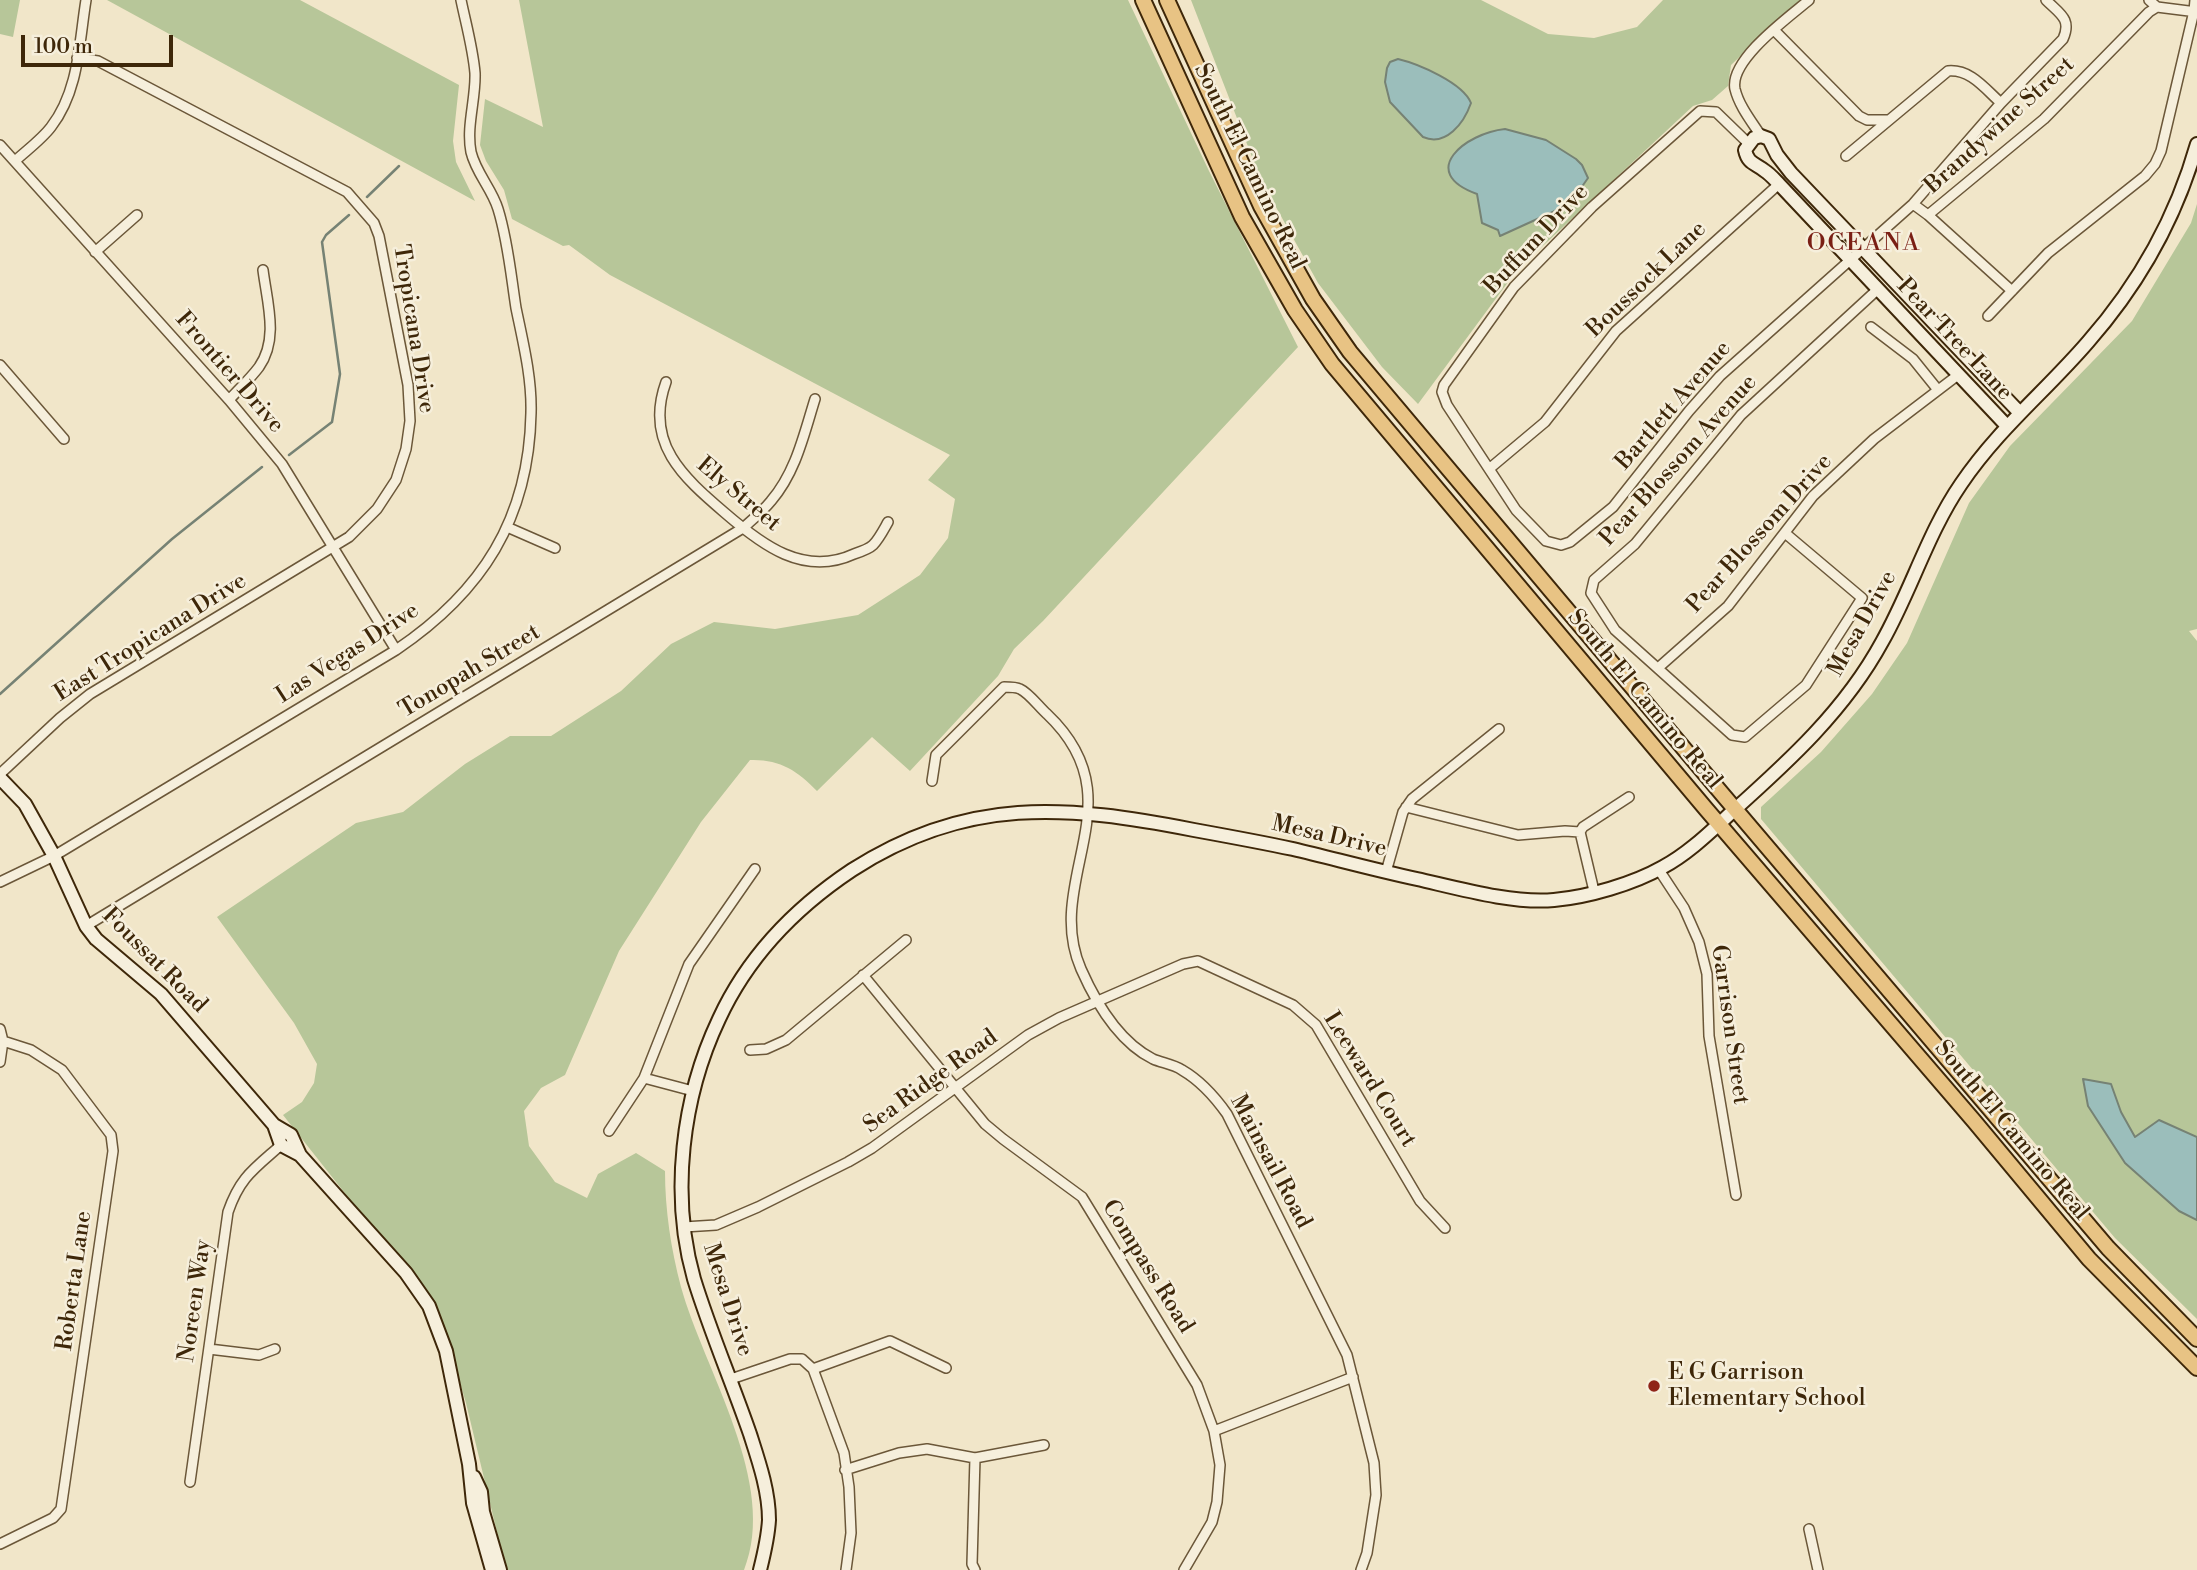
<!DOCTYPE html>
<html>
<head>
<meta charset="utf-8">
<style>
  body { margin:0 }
  #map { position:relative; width:2197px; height:1570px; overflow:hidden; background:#f1e6c9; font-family:"Libre Bodoni",serif }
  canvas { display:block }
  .scale { position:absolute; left:21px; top:35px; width:152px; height:32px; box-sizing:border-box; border:4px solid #3e2709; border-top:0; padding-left:9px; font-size:21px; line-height:24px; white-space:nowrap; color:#3e2709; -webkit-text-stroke:5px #f6efdc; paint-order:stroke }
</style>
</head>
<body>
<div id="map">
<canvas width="2197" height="1570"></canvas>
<div class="scale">100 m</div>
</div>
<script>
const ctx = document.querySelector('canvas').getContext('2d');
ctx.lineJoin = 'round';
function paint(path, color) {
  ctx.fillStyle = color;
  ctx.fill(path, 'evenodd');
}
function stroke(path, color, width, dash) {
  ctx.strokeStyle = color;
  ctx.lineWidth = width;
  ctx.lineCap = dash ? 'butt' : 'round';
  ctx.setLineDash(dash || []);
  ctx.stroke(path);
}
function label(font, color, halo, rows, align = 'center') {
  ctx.font = font + ' "Libre Bodoni",serif';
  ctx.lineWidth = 5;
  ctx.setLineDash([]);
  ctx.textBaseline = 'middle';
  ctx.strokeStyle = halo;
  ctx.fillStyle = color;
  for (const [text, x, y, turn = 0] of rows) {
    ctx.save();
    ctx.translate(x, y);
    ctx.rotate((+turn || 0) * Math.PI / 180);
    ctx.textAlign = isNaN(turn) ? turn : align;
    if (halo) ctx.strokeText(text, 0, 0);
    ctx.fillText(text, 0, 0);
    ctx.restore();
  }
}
paint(new Path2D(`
  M 0,0 L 20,0 L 13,37 L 0,34 Z
  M 107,0 L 300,0 L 459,85 L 453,141 L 456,162 L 475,201 Z
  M 519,0 L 1128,0 L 1209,171 L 1298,347 L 1043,621 L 1014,649 L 998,676 L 910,771 L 872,737 L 817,791 C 797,770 779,759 750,760 L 701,822 L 619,951 L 565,1075 L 541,1088 L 524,1111 L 529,1146 L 555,1182 L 587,1198 L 598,1174 L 636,1153 L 665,1171 C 665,1210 671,1249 681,1287 C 704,1370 779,1484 744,1570 L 508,1570 L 501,1549 L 466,1403 L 439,1312 L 283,1115 L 302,1102 L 314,1083 L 317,1064 L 294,1023 L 217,917 L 356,823 L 403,812 L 465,764 L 510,736 L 551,736 L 621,691 L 671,644 L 714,622 L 775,629 L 858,615 L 920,575 L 948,538 L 955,499 L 928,480 L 950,455 L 610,275 L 569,245 L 563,246 L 512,219 L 504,190 L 486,161 L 480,145 L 485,99 L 543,127 Z
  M 1191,0 L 1481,0 L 1548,34 L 1594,38 L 1637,27 L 1663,0 L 1800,0 L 1731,65 L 1728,86 L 1712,100 L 1693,106 L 1517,270 L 1418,404 L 1382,367 L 1318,283 L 1261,180 Z
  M 2197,204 L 2197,629 L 2189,631 L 2197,641 L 2197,1319 L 2115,1238 L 1761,819 L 1761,807 L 1821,752 L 1872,694 L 1907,643 L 1969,503 L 2010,446 L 2132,321 L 2191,223 Z`), '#b7c699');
const water = new Path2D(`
  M 1398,59 C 1419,64 1463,83 1471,103 C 1464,123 1446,147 1423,137 L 1390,102 L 1385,82 L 1387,68 L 1390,62 Z
  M 1505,129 L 1546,140 L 1576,159 L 1582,165 L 1588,178 L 1574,198 L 1557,210 L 1500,236 L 1498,230 L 1482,223 L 1477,194 C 1416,172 1466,133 1505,129 Z
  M 2083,1079 L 2111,1084 L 2121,1112 L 2135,1137 L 2159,1120 L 2197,1137 L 2197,1220 L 2179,1211 L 2125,1163 L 2088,1106 Z`);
paint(water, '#9bbebb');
stroke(water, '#768274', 2);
stroke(new Path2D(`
  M 367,197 L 399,166
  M 289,455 L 332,422 L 340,374 L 322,242 L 326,235 L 349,215
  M 0,694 L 172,539 L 262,467`), '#768274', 2.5);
const street = new Path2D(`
  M 2149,0 L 2157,7 L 2197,12
  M 1774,30 L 1859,116 L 1867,120 L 1889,120
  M 1761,136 C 1752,122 1739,106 1735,89 C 1729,60 1789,17 1809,0
  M 1748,143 L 1716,112 L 1700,111 L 1592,207 L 1514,287 L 1444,385 L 1442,392 L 1447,405 L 1516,510 L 1546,541 L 1561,545 L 1570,542 L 1613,507 L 1689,411 L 1720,376 L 1913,204 L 2001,103 L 2063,39 C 2072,19 2060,14 2046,0
  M 0,145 L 229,400 L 282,464 L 396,650
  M 1846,156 L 1948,71 C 1971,69 1985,89 2001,103
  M 15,161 C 27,150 42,139 51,127 C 79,91 79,43 86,0
  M 1913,204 L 1928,215 L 2012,291
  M 1928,215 L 2044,119 L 2149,12 L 2157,7
  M 95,252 L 137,215
  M 1988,316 L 2048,253 L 2145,176 L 2155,164 L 2161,151 L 2194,11 L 2195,0
  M 1871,327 L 1913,359 L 1938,390
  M 0,365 L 64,439
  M 666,382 C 644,443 683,477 725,513 C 762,545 804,577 854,554 C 860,552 869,549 873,545 C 879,539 884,529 888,522
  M 229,400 C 239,389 250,379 259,367 C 279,339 267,302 263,270
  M 1489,469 L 1545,422 L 1616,331 L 1779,184
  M 507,527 L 555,548
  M 1785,533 L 1862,598 L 1806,685 L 1745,737 L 1732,735 L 1615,630 L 1591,593 L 1594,580 L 1635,544 L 1741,415 L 1877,290
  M 1658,668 L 1728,606 L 1813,496 L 1874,439 L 1958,375
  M 0,774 L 60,718 L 90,694 L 349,537 L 377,509 L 396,480 L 406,449 L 410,421 L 408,385 L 379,236 L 374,223 L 347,192 L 98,61 L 77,58
  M 932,781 L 936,755 L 1004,687 C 1008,687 1016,687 1020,689 C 1029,693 1039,707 1047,714 C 1139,801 1042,879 1081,969 C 1096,1003 1119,1042 1153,1059 C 1162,1063 1173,1064 1182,1070 C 1201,1081 1215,1097 1227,1114 L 1347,1355 L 1374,1463 L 1376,1495 L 1367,1553 L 1361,1570
  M 1406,807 L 1518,835 L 1565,831 L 1580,832
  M 1580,832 L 1583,827 L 1629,797
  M 1580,832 L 1594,891
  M 1659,870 L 1684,908 L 1699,942 L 1707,974 L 1709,1036 L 1736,1195
  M 1386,872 L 1403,812 L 1412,799 L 1499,729
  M 0,882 L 54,856 L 396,650 C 482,592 529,519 531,413 C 532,378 523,342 516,308 C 511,276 508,241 498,209 C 492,189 476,173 471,152 C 466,126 476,99 475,73 C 473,49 466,24 461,0
  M 86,926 L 743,528 C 752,520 763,511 771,501 C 796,472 804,434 815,399
  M 863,975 L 985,1124 L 1003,1139 L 1082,1197 L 1197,1385 L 1214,1431 L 1220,1465 L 1217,1502 L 1212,1522 L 1184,1570
  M 0,1029 L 3,1041 L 0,1062
  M 750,1050 L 766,1049 L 786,1040 L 906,940
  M 644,1078 L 693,1091
  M 609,1131 L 644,1078 L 689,964 L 755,869
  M 684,1227 L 716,1225 L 758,1207 L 848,1162 L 872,1148 L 1028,1035 L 1059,1018 L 1183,964 L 1198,961 L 1293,1005 L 1316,1025 L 1420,1201 L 1445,1228
  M 209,1349 L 259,1355 L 275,1349
  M 813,1369 L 890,1341 L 946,1368
  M 731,1379 L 790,1359 L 802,1359 L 813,1369 L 844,1453 L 849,1487 L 851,1533 L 846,1570
  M 1214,1431 L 1353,1377
  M 845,1470 L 899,1453 L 927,1449 L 975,1458 L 1044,1445
  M 190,1482 L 228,1212 C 240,1177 254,1169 281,1145
  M 1809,1529 L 1818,1570
  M 0,1544 L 53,1518 L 61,1509 L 113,1151 L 111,1135 L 62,1070 L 31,1050 L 3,1041
  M 975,1570 L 972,1564 L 975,1458`);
const secondary = new Path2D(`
  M 2006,425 L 1779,184 C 1775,180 1770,174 1765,171 C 1755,163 1748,164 1745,150 L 1754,138 L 1761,136 L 1769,139 L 1777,155 L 1791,173 L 2019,412
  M 0,778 L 25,804 L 54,856 L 86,926 L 96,939 L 161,994 L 274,1125
  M 274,1125 L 291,1135 L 300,1155 L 281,1145 Z
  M 300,1155 L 406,1273 L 429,1306 L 446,1351 L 469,1464 L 473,1503 L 492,1570
  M 474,1477 L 481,1492 L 483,1512 L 500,1570
  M 760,1570 C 764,1554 768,1537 769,1520 C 769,1491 759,1462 750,1434 C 732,1382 710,1331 694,1279 C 670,1195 682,1097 719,1019 C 748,956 795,908 852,870 C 967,796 1066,805 1194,830 C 1227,836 1260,842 1293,849 C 1335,859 1375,870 1417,879 C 1457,888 1513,904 1554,900 C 1588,897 1633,884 1663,867 C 1689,853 1710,832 1732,812 C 1789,761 1845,710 1882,642 C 1911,591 1928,532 1961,484 C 1999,428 2045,392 2088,342 C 2139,284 2176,218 2197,144`);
const primary = new Path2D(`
  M 1143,0 L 1242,217 L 1295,310 L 1332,364 L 1706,809 L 1974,1121 L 2089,1259 L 2197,1368
  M 1167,0 L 1261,206 L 1313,299 L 1350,352 L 1723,795 L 2108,1248 L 2197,1339`);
stroke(street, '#6b5739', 12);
stroke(secondary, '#3e2709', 16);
stroke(primary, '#3e2709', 18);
stroke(street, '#f6efdc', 9);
stroke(secondary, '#f6efdc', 12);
stroke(primary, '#e8c384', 14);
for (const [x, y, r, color] of [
  [1654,1386,7,"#8f2418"]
]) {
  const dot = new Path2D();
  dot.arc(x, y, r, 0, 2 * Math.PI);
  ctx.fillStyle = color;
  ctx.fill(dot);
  stroke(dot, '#f6efdc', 2.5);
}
label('23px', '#3e2709', '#f6efdc', [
  ["Brandywine Street",2000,126,-42],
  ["South El Camino Real",1249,167,64],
  ["Buffum Drive",1537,240,-47],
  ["Boussock Lane",1647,280,-44],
  ["Tropicana Drive",413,329,81],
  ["Pear Tree Lane",1954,340,47],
  ["Frontier Drive",229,373,49],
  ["Bartlett Avenue",1674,406,-49],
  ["Pear Blossom Avenue",1679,461,-48],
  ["Ely Street",738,495,40],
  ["Pear Blossom Drive",1760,534,-48],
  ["Mesa Drive",1863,624,-61],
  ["East Tropicana Drive",151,638,-32],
  ["Las Vegas Drive",348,654,-33],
  ["Tonopah Street",470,672,-31],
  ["South El Camino Real",1644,700,50],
  ["Mesa Drive",1329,837,13],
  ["Foussat Road",154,961,45],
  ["Garrison Street",1729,1025,82],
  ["Leeward Court",1369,1080,58],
  ["Sea Ridge Road",931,1082,-36],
  ["South El Camino Real",2011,1131,50],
  ["Mainsail Road",1270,1162,62],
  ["Compass Road",1147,1267,58],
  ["Roberta Lane",75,1281,-82],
  ["Mesa Drive",727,1300,72],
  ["Noreen Way",196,1301,-82]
]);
label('23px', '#3e2709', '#f6efdc', [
  ["E G Garrison",1668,1373],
  ["Elementary School",1668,1399]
], 'left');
ctx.letterSpacing = '2px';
label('24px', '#7a1f14', '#f6efdc', [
  ["OCEANA",1864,244]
]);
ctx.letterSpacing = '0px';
</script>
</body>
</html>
